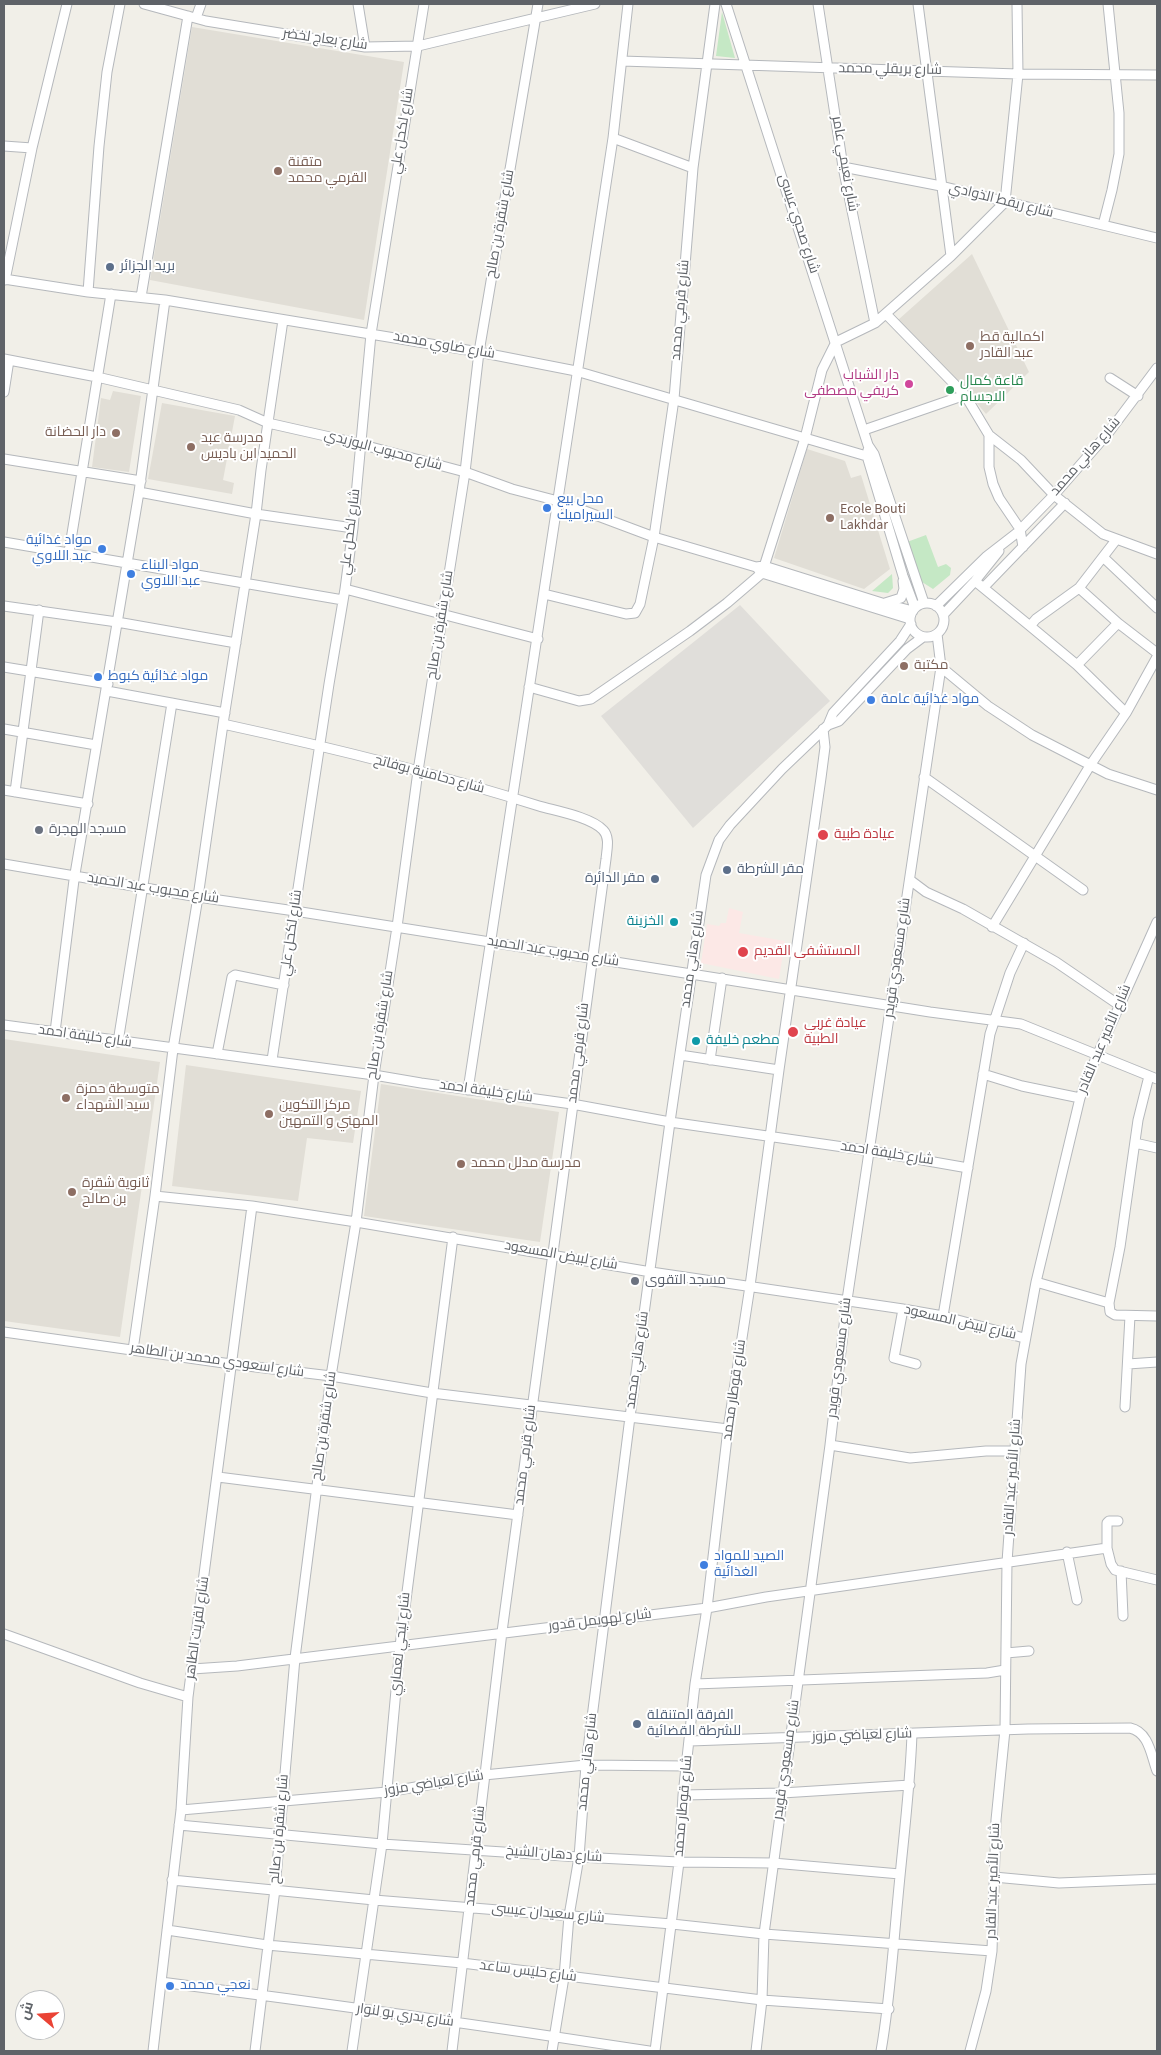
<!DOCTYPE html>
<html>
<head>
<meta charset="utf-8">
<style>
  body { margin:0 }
  #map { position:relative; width:1161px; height:2055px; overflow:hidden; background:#f1efe8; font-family:"Source Sans 3",Cairo,sans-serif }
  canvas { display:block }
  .frame { position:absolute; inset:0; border:5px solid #5f6368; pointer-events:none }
  .north { position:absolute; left:15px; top:1990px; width:50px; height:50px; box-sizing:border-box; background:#fff; border:1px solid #bfc1c3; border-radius:50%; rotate:288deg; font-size:14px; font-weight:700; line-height:20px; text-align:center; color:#5f6368 }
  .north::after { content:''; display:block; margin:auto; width:18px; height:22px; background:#ea4335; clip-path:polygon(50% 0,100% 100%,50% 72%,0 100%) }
</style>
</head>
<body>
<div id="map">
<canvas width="1161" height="2055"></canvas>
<div class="frame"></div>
<div class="north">ش</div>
</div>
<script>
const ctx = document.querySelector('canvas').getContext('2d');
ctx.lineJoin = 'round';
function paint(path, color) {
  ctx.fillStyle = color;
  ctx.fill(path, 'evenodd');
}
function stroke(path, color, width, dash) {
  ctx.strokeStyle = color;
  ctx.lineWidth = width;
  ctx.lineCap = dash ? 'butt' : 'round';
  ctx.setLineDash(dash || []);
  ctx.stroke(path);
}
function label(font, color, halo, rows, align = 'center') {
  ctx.font = font + ' "Source Sans 3",Cairo,sans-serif';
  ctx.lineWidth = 4;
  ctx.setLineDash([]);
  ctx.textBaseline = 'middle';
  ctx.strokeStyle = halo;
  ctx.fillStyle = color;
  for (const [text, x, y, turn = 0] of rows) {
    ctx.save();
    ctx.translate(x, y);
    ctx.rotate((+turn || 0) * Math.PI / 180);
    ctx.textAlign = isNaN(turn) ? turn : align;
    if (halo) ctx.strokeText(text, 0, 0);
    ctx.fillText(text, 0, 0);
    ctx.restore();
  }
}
paint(new Path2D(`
  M 740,605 L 830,701 L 693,828 L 601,716 Z`), '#e0deda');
paint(new Path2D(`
  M 192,27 L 404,62 L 364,320 L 150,280 Z
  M 972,254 L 1029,372 L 986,414 L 959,382 L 898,320 Z
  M 113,391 L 141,396 L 129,472 L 92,467 L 101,398 L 110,400 Z
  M 162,403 L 235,416 L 223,480 L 234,483 L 232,494 L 148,479 Z
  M 807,449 L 845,461 L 851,478 L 861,475 L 890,569 L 864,589 L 774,558 Z
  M 4,1039 L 160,1062 L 120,1337 L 4,1321 Z
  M 186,1065 L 361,1091 L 353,1143 L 307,1138 L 298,1201 L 172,1186 Z
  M 381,1084 L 559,1112 L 540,1242 L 364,1216 Z`), '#e1ded6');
paint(new Path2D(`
  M 729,908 L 743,912 L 739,933 L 785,941 L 779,979 L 701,963 L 707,924 L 719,926 L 721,923 L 726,923 Z`), '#fce8e6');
paint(new Path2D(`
  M 722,12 L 735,58 L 716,56 Z
  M 926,535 L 938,567 L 946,564 L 951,568 L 950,575 L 933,589 L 922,582 L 907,542 Z
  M 892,574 L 893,588 L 888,593 L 872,591 Z`), '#c5e8c5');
const minor = new Path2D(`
  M 144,4 L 206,21 L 365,47 L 418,46 L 595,4
  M 358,4 L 365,47
  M 726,4 L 868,445 L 874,454 L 924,603
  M 818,4 L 843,167 L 875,323
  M 918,4 L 951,256
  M 196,18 L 201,4
  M 622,61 L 1018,74 L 1157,75
  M 613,138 L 693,168
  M 4,146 L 32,148
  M 843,167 L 941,186 L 1157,238
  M 1103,225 L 1112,190 L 1119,154 L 1119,113 L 1108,4
  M 4,279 L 88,292 L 165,300 L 479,352 L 576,371 L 863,455 L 874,454
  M 5,280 L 32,148 L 67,4
  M 88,292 L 99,146 L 107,72 L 120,4
  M 141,297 L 188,16
  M 886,314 L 965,395 L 989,435 L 1021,460 L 1054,495 L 1103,534 L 1157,554
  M 4,359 L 97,377 L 239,410 L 268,423 L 352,442 L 465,472 L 512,489 L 558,501 L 654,537 L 756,567 L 764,566 L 882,603 L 913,611
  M 1110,378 L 1138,396
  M 4,392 L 9,360
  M 864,430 L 965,395
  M 989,435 L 989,467 L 993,484 L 999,498 L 1020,529 L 1023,547
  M 868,450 L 867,456 L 903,576 L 915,608
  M 4,459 L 141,481
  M 139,492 L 256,514 L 353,528
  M 4,542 L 343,600
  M 69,552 L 111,294
  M 1103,557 L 1157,608
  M 758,569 L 762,573 L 910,619
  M 975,581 L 1030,626 L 1036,619 L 1079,588 L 1116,540
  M 984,587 L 1065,503
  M 1079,588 L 1118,623 L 1157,653
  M 345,589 L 538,639
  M 544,594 L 626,614 L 635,613 L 640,604 L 654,537 L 674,399 L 693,168 L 715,4
  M 885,603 L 901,598 L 904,589 L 903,581
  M910 620a17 17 0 1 1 34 0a17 17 0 1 1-34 0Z
  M 4,606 L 117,622 L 236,643
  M 936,606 L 987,556 L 1018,532 L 1054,495 L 1109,432 L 1157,368
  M 943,615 L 975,581 L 999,551
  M 1030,626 L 1077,665 L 1126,713
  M 1077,665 L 1118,623
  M 4,667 L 108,684
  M 941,667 L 988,706 L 1032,735 L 1108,774 L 1157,790
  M 529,687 L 579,701 L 591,699 L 690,631 L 727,603 L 762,573 L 805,438 L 822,370 L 836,342 L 875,323 L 951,256 L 1005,202 L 1018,74 L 1017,4
  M 107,691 L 225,713
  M 223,724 C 329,747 435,773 539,806 C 556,811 591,817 603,830 C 610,837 607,849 606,859 L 502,1632 L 452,2051
  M 828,725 L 839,721 L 907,649 L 923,637
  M 4,729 L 96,745
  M 924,777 L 1083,890
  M 4,790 L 88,804
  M 15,792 L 39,610
  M 4,864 L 198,897 L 295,911 L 930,1012 L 1021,1024 L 1157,1079
  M 910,880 L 926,892 L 963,909 L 1056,962 L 1119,1005
  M 992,927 L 1091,764 L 1126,713 L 1157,657
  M 4,1025 L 374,1075 L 421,1083 L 572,1104 L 670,1122 L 871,1151 L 968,1168
  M 55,1032 L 74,880 L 139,492 L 165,300
  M 118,1042 L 172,703
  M 217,1054 L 232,977 L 235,975 L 284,985
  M 680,1055 L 779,1070
  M 272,1060 L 329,684 L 345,589 L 353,528 L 371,334 L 424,4
  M 710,1060 L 722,978
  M 983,1074 L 1022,1086 L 1080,1098
  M 468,1090 L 613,138 L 628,4
  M 1135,1143 L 1157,1148
  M 155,1196 L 252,1206 L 356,1222 L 651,1272 L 903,1309 L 943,1316 L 1024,1338
  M 1036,1282 L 1109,1303 L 1110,1312 L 1115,1315 L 1157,1316
  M 1109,1303 L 1120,1247 L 1138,1120 L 1149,1076
  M 903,1309 L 894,1358 L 916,1364
  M 943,1316 L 990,1034 L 1010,973 L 1024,943
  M 4,1332 L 231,1364 L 331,1376 L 432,1393 L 728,1429
  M 133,1350 L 155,1196 L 173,1049 L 198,897 L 223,724 L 256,514 L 261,470 L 283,320
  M 1128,1364 L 1157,1362
  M 1125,1407 L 1130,1316
  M 830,1445 L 910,1458 L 986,1451 L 1015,1451
  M 218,1477 L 518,1515
  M 1107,1548 L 1107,1523 L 1109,1521 L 1118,1521
  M 1067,1552 L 1077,1600
  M 1121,1571 L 1123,1616
  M 4,1634 L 140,1683 L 188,1697
  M 1006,1653 L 1029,1651
  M 192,1669 L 237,1666 L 707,1608 L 766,1597 L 1107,1548 L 1111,1564 L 1115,1570 L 1157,1580
  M 695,1684 L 987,1673 L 1005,1670
  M 690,1741 L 1028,1729 L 1130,1728 C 1149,1732 1151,1755 1157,1771
  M 683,1795 L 782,1793 L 910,1785
  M 181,1810 L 387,1792 L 484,1775 L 586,1765 L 687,1766
  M 179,1825 L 382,1844 L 579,1857 L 679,1862 L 773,1863 L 900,1874
  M 994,1877 L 1059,1883 L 1157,1879
  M 172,1880 L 374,1900 L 672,1924 L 764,1934 L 992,1951
  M 167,1930 L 267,1945 L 462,1963 L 762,2000 L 889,2009
  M 161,1982 C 324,2003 487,2026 649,2051
  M 153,2051 L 181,1810 L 188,1697 L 252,1206
  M 255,2051 L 275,1889 L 295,1658 L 331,1376 L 356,1222 L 374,1075 L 397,927 L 418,771 L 465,472 L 479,352 L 538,4
  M 352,2051 L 382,1844 L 400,1646 L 453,1237
  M 552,2051 L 564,1977 L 569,1916 L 579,1857 L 586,1765 L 630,1417 L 670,1122 L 706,875 L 719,840 L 730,825 L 782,769 L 828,725 L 833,713 L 900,641 L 911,624
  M 655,2051 L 679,1862 L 683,1795 L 695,1684 L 707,1608 L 728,1429 L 750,1286 L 779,1070 L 821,778 L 825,747 L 823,729
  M 756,2051 L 762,2000 L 764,1934 L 830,1445 L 847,1300 L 941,667 L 937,634
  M 881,2051 C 890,2000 893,1948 898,1897 C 903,1842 910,1789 912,1734
  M 970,2051 L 986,1991 L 992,1951 L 996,1820 L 1005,1730 L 1007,1562 L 1021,1364 L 1036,1282 L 1080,1098 L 1088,1076 L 1157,922`);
stroke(minor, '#b5b8bc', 11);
stroke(minor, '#fff', 9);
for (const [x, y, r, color] of [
  [278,171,5,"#8d6e63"],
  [110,267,5,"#5c6f8a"],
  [970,346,5,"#8d6e63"],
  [909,384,5,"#d1479c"],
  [950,390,5,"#2e9e5b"],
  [116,433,5,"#8d6e63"],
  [191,447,5,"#8d6e63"],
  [547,508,5,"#3f7fe0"],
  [830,518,5,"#8d6e63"],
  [102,549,5,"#3f7fe0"],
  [131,574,5,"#3f7fe0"],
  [904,666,5,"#8d6e63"],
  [98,677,5,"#3f7fe0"],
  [871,700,5,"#3f7fe0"],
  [39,830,5,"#6b7280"],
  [823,835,6,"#e0444e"],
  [727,870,5,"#5c6f8a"],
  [655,879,5,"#5c6f8a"],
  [674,922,5,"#0f9aa8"],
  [743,952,6,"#e0444e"],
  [793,1032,6,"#e0444e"],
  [696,1041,5,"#0f9aa8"],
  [66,1098,5,"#8d6e63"],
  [269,1114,5,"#8d6e63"],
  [461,1164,5,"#8d6e63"],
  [72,1192,5,"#8d6e63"],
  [635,1281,5,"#6b7280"],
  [704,1565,5,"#3f7fe0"],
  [637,1724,5,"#5c6f8a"],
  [170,1986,5,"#3f7fe0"]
]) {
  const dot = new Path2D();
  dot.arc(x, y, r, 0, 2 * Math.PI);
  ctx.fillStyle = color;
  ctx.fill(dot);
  stroke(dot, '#fff', 2);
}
label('14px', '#5f6368', '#fff', [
  ["شارع بعاج لخضر",325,40,8],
  ["شارع بريقلي محمد",890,70,1],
  ["شارع لكحل علي",403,131,-81],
  ["شارع نعيمي عامر",844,164,80],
  ["شارع ريقط الذوادي",1001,201,14],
  ["شارع شقرة بن صالح",501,224,-80],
  ["شارع صحبي عيسى",798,224,72],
  ["شارع قرمي محمد",681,310,-85],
  ["شارع ضاوي محمد",444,346,10],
  ["شارع محبوب البوزيدي",383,451,15],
  ["شارع هاني محمد",1086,457,-49],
  ["شارع لكحل علي",351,532,-83],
  ["شارع شقرة بن صالح",441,625,-81],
  ["شارع دحامنية بوفاتح",429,775,15],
  ["شارع محبوب عبد الحميد",153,889,9],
  ["شارع لكحل علي",292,933,-82],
  ["شارع محبوب عبد الحميد",553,952,9],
  ["شارع مسعودي قويدر",898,958,-82],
  ["شارع هاني محمد",693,959,-82],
  ["شارع شقرة بن صالح",381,1025,-81],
  ["شارع خليفة احمد",85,1037,8],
  ["شارع الأمير عبد القادر",1105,1039,-67],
  ["شارع قرمي محمد",579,1053,-83],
  ["شارع خليفة احمد",486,1092,8],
  ["شارع خليفة احمد",887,1154,9],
  ["شارع لبيض المسعود",561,1256,10],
  ["شارع لبيض المسعود",960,1323,13],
  ["شارع مسعودي قويدر",840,1358,-83],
  ["شارع هاني محمد",638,1360,-82],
  ["شارع اسعودي محمد بن الطاهر",217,1361,8],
  ["شارع قوطار محمد",735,1390,-82],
  ["شارع شقرة بن صالح",325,1426,-82],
  ["شارع قرمي محمد",526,1455,-83],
  ["شارع الأمير عبد القادر",1013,1477,-86],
  ["شارع لهويمل قدور",600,1621,-7],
  ["شارع لقريت الطاهر",198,1628,-82],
  ["شارع ليحي لعماري",401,1644,-84],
  ["شارع لعياضي مزوز",862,1736,-2],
  ["شارع مسعودي قويدر",787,1760,-82],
  ["شارع هاني محمد",588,1762,-84],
  ["شارع لعياضي مزوز",434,1784,-9],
  ["شارع قوطار محمد",684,1806,-85],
  ["شارع شقرة بن صالح",280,1829,-85],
  ["شارع دهان الشيخ",554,1855,4],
  ["شارع قرمي محمد",476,1856,-84],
  ["شارع الأمير عبد القادر",994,1881,-88],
  ["شارع سعيدان عيسى",548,1914,5],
  ["شارع حليس ساعد",528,1972,7],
  ["شارع بدري بو لنوار",405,2016,8]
]);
label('14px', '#785e54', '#fff', [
  ["متقنة",288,163],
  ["القرمي محمد",288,179],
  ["اكمالية قط",980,338],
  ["عبد القادر",980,354],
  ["دار الحضانة",106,433,"right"],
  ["مدرسة عبد",201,439],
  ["الحميد ابن باديس",201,455],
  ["Ecole Bouti",840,510],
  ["Lakhdar",840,526],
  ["مكتبة",914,666],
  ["متوسطة حمزة",76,1090],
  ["سيد الشهداء",76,1106],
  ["مركز التكوين",279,1106],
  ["المهني و التمهين",279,1122],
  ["مدرسة مدلل محمد",471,1164],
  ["ثانوية شقرة",82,1184],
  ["بن صالح",82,1200]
], 'left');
label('14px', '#4e5e75', '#fff', [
  ["بريد الجزائر",120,267],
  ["مقر الشرطة",737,870],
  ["مقر الدائرة",645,879,"right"],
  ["الفرقة المتنقلة",647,1716],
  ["للشرطة القضائية",647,1732]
], 'left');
label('14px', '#b23c85', '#fff', [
  ["دار الشباب",899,376],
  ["كريفي مصطفى",899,392]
], 'right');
label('14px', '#27864d', '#fff', [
  ["قاعة كمال",960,382],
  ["الاجسام",960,398]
], 'left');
label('14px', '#366cbe', '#fff', [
  ["محل بيع",557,500],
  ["السيراميك",557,516],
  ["مواد غذائية",92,541,"right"],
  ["عبد اللاوي",92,557,"right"],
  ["مواد البناء",141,566],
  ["عبد اللاوي",141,582],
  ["مواد غذائية كبوط",108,677],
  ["مواد غذائية عامة",881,700],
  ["الصيد للمواد",714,1557],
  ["الغذائية",714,1573],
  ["نعجي محمد",180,1986]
], 'left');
label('14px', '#5b616d', '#fff', [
  ["مسجد الهجرة",49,830],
  ["مسجد التقوى",645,1281]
], 'left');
label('14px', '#be3a42', '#fff', [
  ["عيادة طبية",834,835],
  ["المستشفى القديم",754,952],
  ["عيادة غربي",804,1024],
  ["الطبية",804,1040]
], 'left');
label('14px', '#0d838f', '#fff', [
  ["الخزينة",664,922],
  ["مطعم خليفة",706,1041,"left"]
], 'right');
</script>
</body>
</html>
